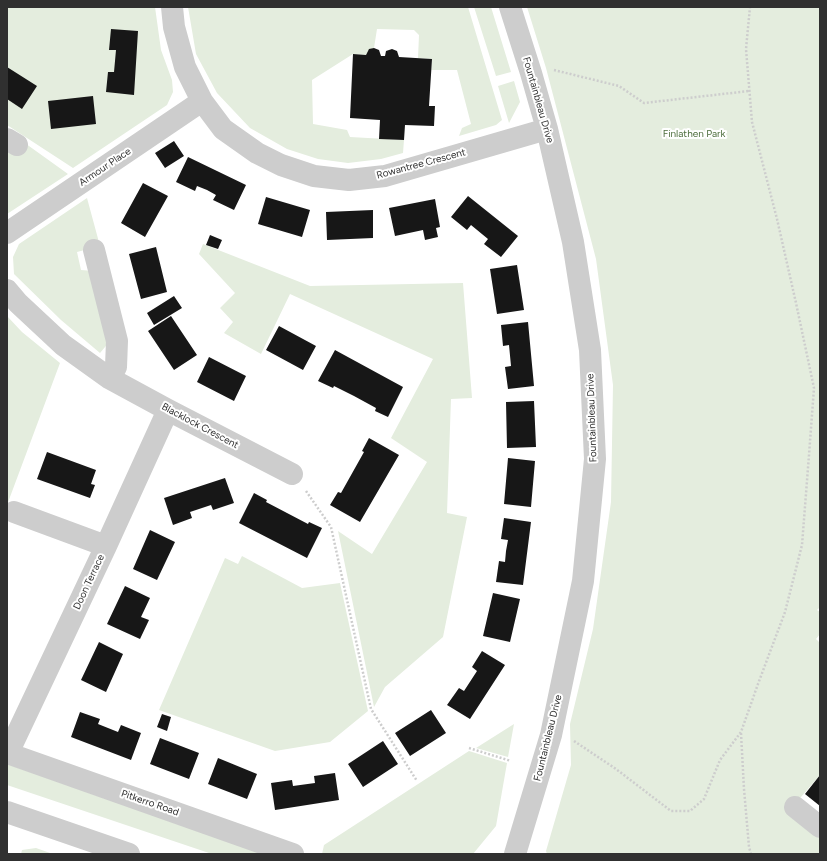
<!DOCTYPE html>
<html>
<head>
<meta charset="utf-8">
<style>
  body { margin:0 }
  #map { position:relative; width:827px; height:861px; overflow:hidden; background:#fff; font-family:Figtree,sans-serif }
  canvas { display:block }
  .frame { position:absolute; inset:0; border:8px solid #303030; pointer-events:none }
</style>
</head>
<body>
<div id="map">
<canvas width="827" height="861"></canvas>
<div class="frame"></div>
</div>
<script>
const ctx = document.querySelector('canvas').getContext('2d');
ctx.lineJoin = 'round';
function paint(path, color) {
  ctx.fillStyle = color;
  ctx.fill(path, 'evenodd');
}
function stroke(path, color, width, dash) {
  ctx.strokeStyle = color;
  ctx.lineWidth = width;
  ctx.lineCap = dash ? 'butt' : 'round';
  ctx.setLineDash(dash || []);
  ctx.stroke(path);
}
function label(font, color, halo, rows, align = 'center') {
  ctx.font = font + ' Figtree,sans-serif';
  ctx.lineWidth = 4;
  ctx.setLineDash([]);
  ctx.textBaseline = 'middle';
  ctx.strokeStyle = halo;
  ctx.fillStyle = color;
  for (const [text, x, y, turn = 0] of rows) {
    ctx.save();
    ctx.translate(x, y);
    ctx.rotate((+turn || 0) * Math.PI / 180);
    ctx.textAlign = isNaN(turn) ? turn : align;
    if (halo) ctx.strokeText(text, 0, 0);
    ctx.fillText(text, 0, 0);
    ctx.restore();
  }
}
paint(new Path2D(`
  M 7,7 L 155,7 L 161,50 L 172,80 L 173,92 L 167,105 L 73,168 L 7,125 Z
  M 188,7 L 468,7 L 502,120 L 496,125 L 459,136 L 462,128 L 471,124 L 457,70 L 431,70 L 432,59 L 418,58 L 419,35 L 414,30 L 377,29 L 374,48 L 369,50 L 366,55 L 353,54 L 312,80 L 313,124 L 347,130 L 350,137 L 404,140 L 403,153 L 381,159 L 348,163 L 318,159 L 287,149 L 250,128 L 217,93 L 196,54 Z
  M 474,7 L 491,7 L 511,72 L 496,76 Z
  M 527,7 L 820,7 L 820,607 L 817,610 L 820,612 L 820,634 L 816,639 L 820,643 L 820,775 L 788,812 L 820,838 L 820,854 L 547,854 L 546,851 L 571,765 L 570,724 L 593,629 L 611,502 L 613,385 L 596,259 L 546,68 Z
  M 514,81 L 520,102 L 509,123 L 498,86 Z
  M 22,141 L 68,174 L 7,214 L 7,146 Z
  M 87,198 L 100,246 L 77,252 L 81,270 L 93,271 L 110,341 L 100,353 L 61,320 L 14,274 L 13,257 L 19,244 Z
  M 203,244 L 310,286 L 463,283 L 472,398 L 451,399 L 447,513 L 467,517 L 443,637 L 385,687 L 374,707 L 338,531 L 372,554 L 427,462 L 391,438 L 433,359 L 290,294 L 261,354 L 224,333 L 233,322 L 220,308 L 235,293 L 199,254 Z
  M 7,316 L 22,332 L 60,363 L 7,505 Z
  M 242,556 L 302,588 L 340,583 L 368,711 L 330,742 L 275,751 L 159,710 L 225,558 L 238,564 Z
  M 514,724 L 508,757 L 476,748 Z
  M 469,751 L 507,763 L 496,826 L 473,854 L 322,854 L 324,845 Z
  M 7,764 L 262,854 L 212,854 L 7,785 Z
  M 36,848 L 53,854 L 21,854 L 22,850 Z`), '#e4edde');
paint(new Path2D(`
  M 111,29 L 138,31 L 134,95 L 106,92 L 108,72 L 114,72 L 116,50 L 109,50 Z
  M 374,48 L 379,50 L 381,56 L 385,56 L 386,51 L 392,49 L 397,51 L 399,57 L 432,59 L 429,106 L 435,106 L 434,126 L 405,125 L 404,140 L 379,139 L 380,120 L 350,118 L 353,54 L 366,55 L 369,49 Z
  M 7,67 L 37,86 L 22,109 L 7,99 Z
  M 93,96 L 96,124 L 51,129 L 48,101 Z
  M 174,141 L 184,156 L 165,168 L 155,153 Z
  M 188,157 L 246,185 L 234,210 L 213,200 L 216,195 L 207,190 L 197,186 L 195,191 L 176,182 Z
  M 143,183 L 168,196 L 145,237 L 121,223 Z
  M 468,196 L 518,236 L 501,257 L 484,244 L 488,239 L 471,225 L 467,230 L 451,217 Z
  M 266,197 L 310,210 L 302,237 L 258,224 Z
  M 435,199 L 440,227 L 436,228 L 438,237 L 425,240 L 423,230 L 395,236 L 389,208 Z
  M 373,210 L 373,238 L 327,240 L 326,212 Z
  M 210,235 L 222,240 L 218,249 L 206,245 Z
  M 156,247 L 167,292 L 141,299 L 129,254 Z
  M 517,265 L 524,310 L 497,314 L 490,269 Z
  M 174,296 L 182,308 L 154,325 L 147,313 Z
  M 171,316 L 197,355 L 174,370 L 148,331 Z
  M 528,322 L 534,386 L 508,389 L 505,367 L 511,366 L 509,345 L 503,346 L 501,325 Z
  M 279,326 L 316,346 L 303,370 L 266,350 Z
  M 335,350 L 403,387 L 388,417 L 375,411 L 376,408 L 354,396 L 334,386 L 333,388 L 318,381 Z
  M 209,357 L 246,376 L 234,401 L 197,382 Z
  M 534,401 L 536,447 L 507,448 L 506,402 Z
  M 369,438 L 399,455 L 360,522 L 330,505 L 338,492 L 341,493 L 364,452 L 362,451 Z
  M 47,452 L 96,470 L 91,484 L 95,485 L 90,498 L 37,479 Z
  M 508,458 L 535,461 L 531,507 L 504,504 Z
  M 225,478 L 234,503 L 213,510 L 211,505 L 190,512 L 192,518 L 173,525 L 164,498 Z
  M 254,493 L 267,500 L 266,502 L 308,524 L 309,522 L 322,528 L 307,558 L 239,523 Z
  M 504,518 L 531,522 L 523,585 L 496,582 L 499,561 L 505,562 L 506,551 L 508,540 L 501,539 Z
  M 150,530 L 175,542 L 157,580 L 133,569 Z
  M 125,586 L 150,598 L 141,617 L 149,620 L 140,639 L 107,624 Z
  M 493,593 L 520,599 L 510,642 L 483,636 Z
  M 99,642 L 123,654 L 106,692 L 81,680 Z
  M 482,651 L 505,665 L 470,719 L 447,705 L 459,688 L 464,691 L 477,671 L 472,667 Z
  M 431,710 L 446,733 L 410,756 L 395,733 Z
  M 80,712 L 100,719 L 98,724 L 118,732 L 121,725 L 141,733 L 131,760 L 71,737 Z
  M 162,714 L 171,717 L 167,731 L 157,727 Z
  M 160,738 L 199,753 L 189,779 L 150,764 Z
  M 383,741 L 398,764 L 363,787 L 348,764 Z
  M 218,758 L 257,774 L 247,799 L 208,784 Z
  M 335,773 L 339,800 L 275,810 L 271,783 L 292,780 L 293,786 L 315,783 L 314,776 Z
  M 820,775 L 820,806 L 805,794 Z`), '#171717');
stroke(new Path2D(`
  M 554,70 L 619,86 L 644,103 L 749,91
  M 306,491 L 331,527 L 371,709 L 417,781
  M 741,733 L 744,789 L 749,847 L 751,854
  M 574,741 L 616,769 L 671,811 L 690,811 L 704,799 L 720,760 L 741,732 L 758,684 L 785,612 L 802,545 L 809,455 L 814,388 L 796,303 L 777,219 L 752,122 L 746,49 L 750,7
  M 469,748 L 511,761`), '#cdcdcd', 2.5, [2, 2]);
stroke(new Path2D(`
  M 172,7 L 174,27 L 185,67 L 202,101 L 223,129 L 257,153 L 281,165 L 314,176 L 349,180 L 385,176 L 547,129
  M 510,7 L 531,73 L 547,129 L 573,242 L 590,350 L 595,459 L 583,581 L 551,735 L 515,854
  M 7,139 L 17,145
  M 7,233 L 202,101
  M 94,250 L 117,341 L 116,367 L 109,378
  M 7,290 L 18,303 L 63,345 L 109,378 L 168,410 L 292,474
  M 14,512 L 106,546
  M 7,753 L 293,854
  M 8,753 L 106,546 L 168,410
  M 795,807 L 820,827
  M 7,812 L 129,854`), '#cdcdcd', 22);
label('10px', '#303030', '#fff', [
  ["Fountainbleau Drive",538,100,74],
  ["Rowantree Crescent",421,164,-15],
  ["Armour Place",105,167,-34],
  ["Fountainbleau Drive",592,418,-92],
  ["Blacklock Crescent",200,426,28],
  ["Doon Terrace",89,582,-65],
  ["Fountainbleau Drive",548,738,-76],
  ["Pitkerro Road",150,803,19]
]);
label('10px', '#4c6d3c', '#fff', [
  ["Finlathen Park",694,134]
]);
</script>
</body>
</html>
